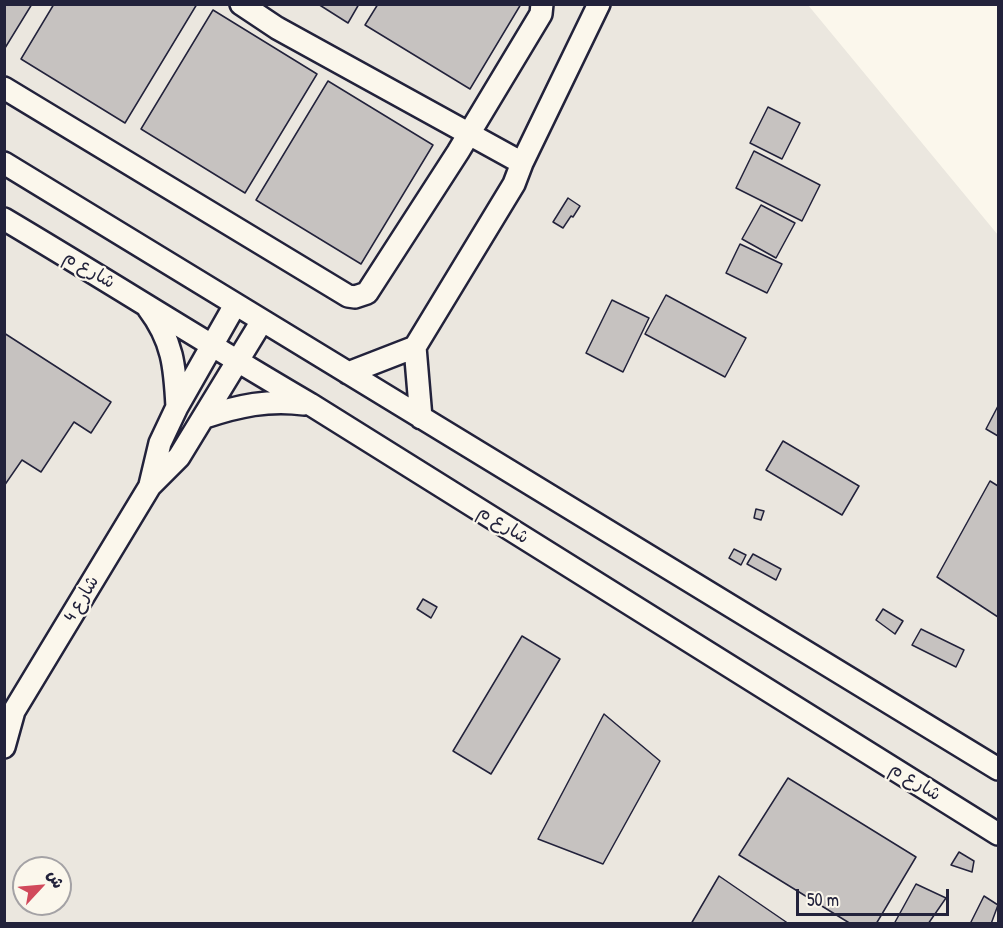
<!DOCTYPE html>
<html>
<head>
<meta charset="utf-8">
<style>
  body { margin:0 }
  #map { position:relative; width:1003px; height:928px; overflow:hidden; background:#fbf7ec; font-family:"Patrick Hand","Playpen Sans Arabic",sans-serif }
  canvas { display:block }
  .frame { position:absolute; inset:0; border:6px solid #22223b; pointer-events:none }
  .north { position:absolute; left:12px; top:856px; width:60px; height:60px; box-sizing:border-box; background:#fbf7ec; border:2px solid #a4a2a5; border-radius:50%; rotate:64deg; font-size:16px; font-weight:700; line-height:24px; text-align:center; color:#22223b }
  .north::after { content:''; display:block; margin:auto; width:21px; height:27px; background:#d1495b; clip-path:polygon(50% 0,100% 100%,50% 72%,0 100%) }
  .scale { position:absolute; left:796px; top:889px; width:153px; height:27px; box-sizing:border-box; border:3px solid #22223b; border-top:0; padding-left:8px; font-size:18px; line-height:21px; white-space:nowrap; color:#22223b; -webkit-text-stroke:4px #fbf7ec; paint-order:stroke }
</style>
</head>
<body>
<div id="map">
<canvas width="1003" height="928"></canvas>
<div class="frame"></div>
<div class="north">ش</div>
<div class="scale">50 m</div>
</div>
<script>
const ctx = document.querySelector('canvas').getContext('2d');
ctx.lineJoin = 'round';
function paint(path, color) {
  ctx.fillStyle = color;
  ctx.fill(path, 'evenodd');
}
function stroke(path, color, width, dash) {
  ctx.strokeStyle = color;
  ctx.lineWidth = width;
  ctx.lineCap = dash ? 'butt' : 'round';
  ctx.setLineDash(dash || []);
  ctx.stroke(path);
}
function label(font, color, halo, rows, align = 'center') {
  ctx.font = font + ' "Patrick Hand","Playpen Sans Arabic",sans-serif';
  ctx.lineWidth = 4.5;
  ctx.setLineDash([]);
  ctx.textBaseline = 'middle';
  ctx.strokeStyle = halo;
  ctx.fillStyle = color;
  for (const [text, x, y, turn = 0] of rows) {
    ctx.save();
    ctx.translate(x, y);
    ctx.rotate((+turn || 0) * Math.PI / 180);
    ctx.textAlign = isNaN(turn) ? turn : align;
    if (halo) ctx.strokeText(text, 0, 0);
    ctx.fillText(text, 0, 0);
    ctx.restore();
  }
}
paint(new Path2D(`
  M 5,5 L 808,5 L 998,235 L 998,923 L 5,924 ZM 24,868 L 60,868 L 60,904 L 24,904 Z`), '#ebe7df');
const building = new Path2D(`
  M 4,4 L 32,4 L 5,48 L 4,48 Z
  M 54,4 L 197,4 L 125,123 L 21,59 Z
  M 318,4 L 359,4 L 348,23 Z
  M 378,4 L 521,4 L 470,89 L 365,25 Z
  M 213,10 L 317,74 L 245,193 L 141,129 Z
  M 328,81 L 433,145 L 361,264 L 256,200 Z
  M 768,107 L 800,123 L 782,159 L 750,143 Z
  M 754,151 L 820,185 L 802,221 L 736,188 Z
  M 568,198 L 580,206 L 573,217 L 571,216 L 563,228 L 553,222 Z
  M 761,205 L 795,223 L 776,258 L 742,239 Z
  M 740,244 L 782,264 L 767,293 L 726,273 Z
  M 666,295 L 746,338 L 725,377 L 645,334 Z
  M 612,300 L 649,318 L 623,372 L 586,353 Z
  M 4,333 L 111,402 L 91,433 L 74,422 L 41,472 L 22,460 L 4,486 Z
  M 998,406 L 998,436 L 986,429 Z
  M 783,441 L 859,486 L 842,515 L 766,470 Z
  M 990,481 L 998,486 L 998,617 L 937,577 Z
  M 756,509 L 764,511 L 761,520 L 754,518 Z
  M 734,549 L 746,555 L 741,565 L 729,558 Z
  M 753,554 L 781,569 L 776,580 L 747,564 Z
  M 423,599 L 437,607 L 431,618 L 417,609 Z
  M 883,609 L 903,621 L 895,634 L 876,620 Z
  M 921,629 L 964,650 L 956,667 L 912,645 Z
  M 522,636 L 560,659 L 491,774 L 453,751 Z
  M 604,714 L 660,761 L 603,864 L 538,839 Z
  M 788,778 L 916,857 L 876,924 L 851,924 L 739,855 Z
  M 959,852 L 974,861 L 972,872 L 951,865 Z
  M 719,876 L 789,924 L 691,924 Z
  M 916,884 L 946,898 L 928,924 L 894,924 Z
  M 984,896 L 998,905 L 991,924 L 972,924 L 971,922 Z`);
paint(building, '#c6c2c0');
stroke(building, '#22223b', 1.5);
const minor = new Path2D(`
  M 241,4 L 277,28 L 522,163
  M 4,88 L 348,296 L 355,297 L 367,293 L 458,152 L 541,14 L 542,4
  M 4,163 L 998,769
  M 4,219 C 107,280 207,344 310,404 L 998,834
  M 148,308 C 173,341 175,367 177,407
  M 348,373 L 415,347
  M 205,417 C 238,406 269,399 304,404
  M 421,418 L 415,347 L 514,184 L 522,163 L 599,4
  M 150,485 L 160,443 L 177,407 L 235,305
  M 4,720 L 14,711 L 150,486 L 179,457 L 262,321
  M 4,747 L 14,711`);
stroke(minor, '#22223b', 26);
stroke(minor, '#fbf7ec', 21);
label('18px', '#22223b', '#fbf7ec', [
  ["شارع م",89,270,31],
  ["شارع م",503,525,32],
  ["شارع 4",82,599,-59],
  ["شارع م",915,782,32]
]);
</script>
</body>
</html>
